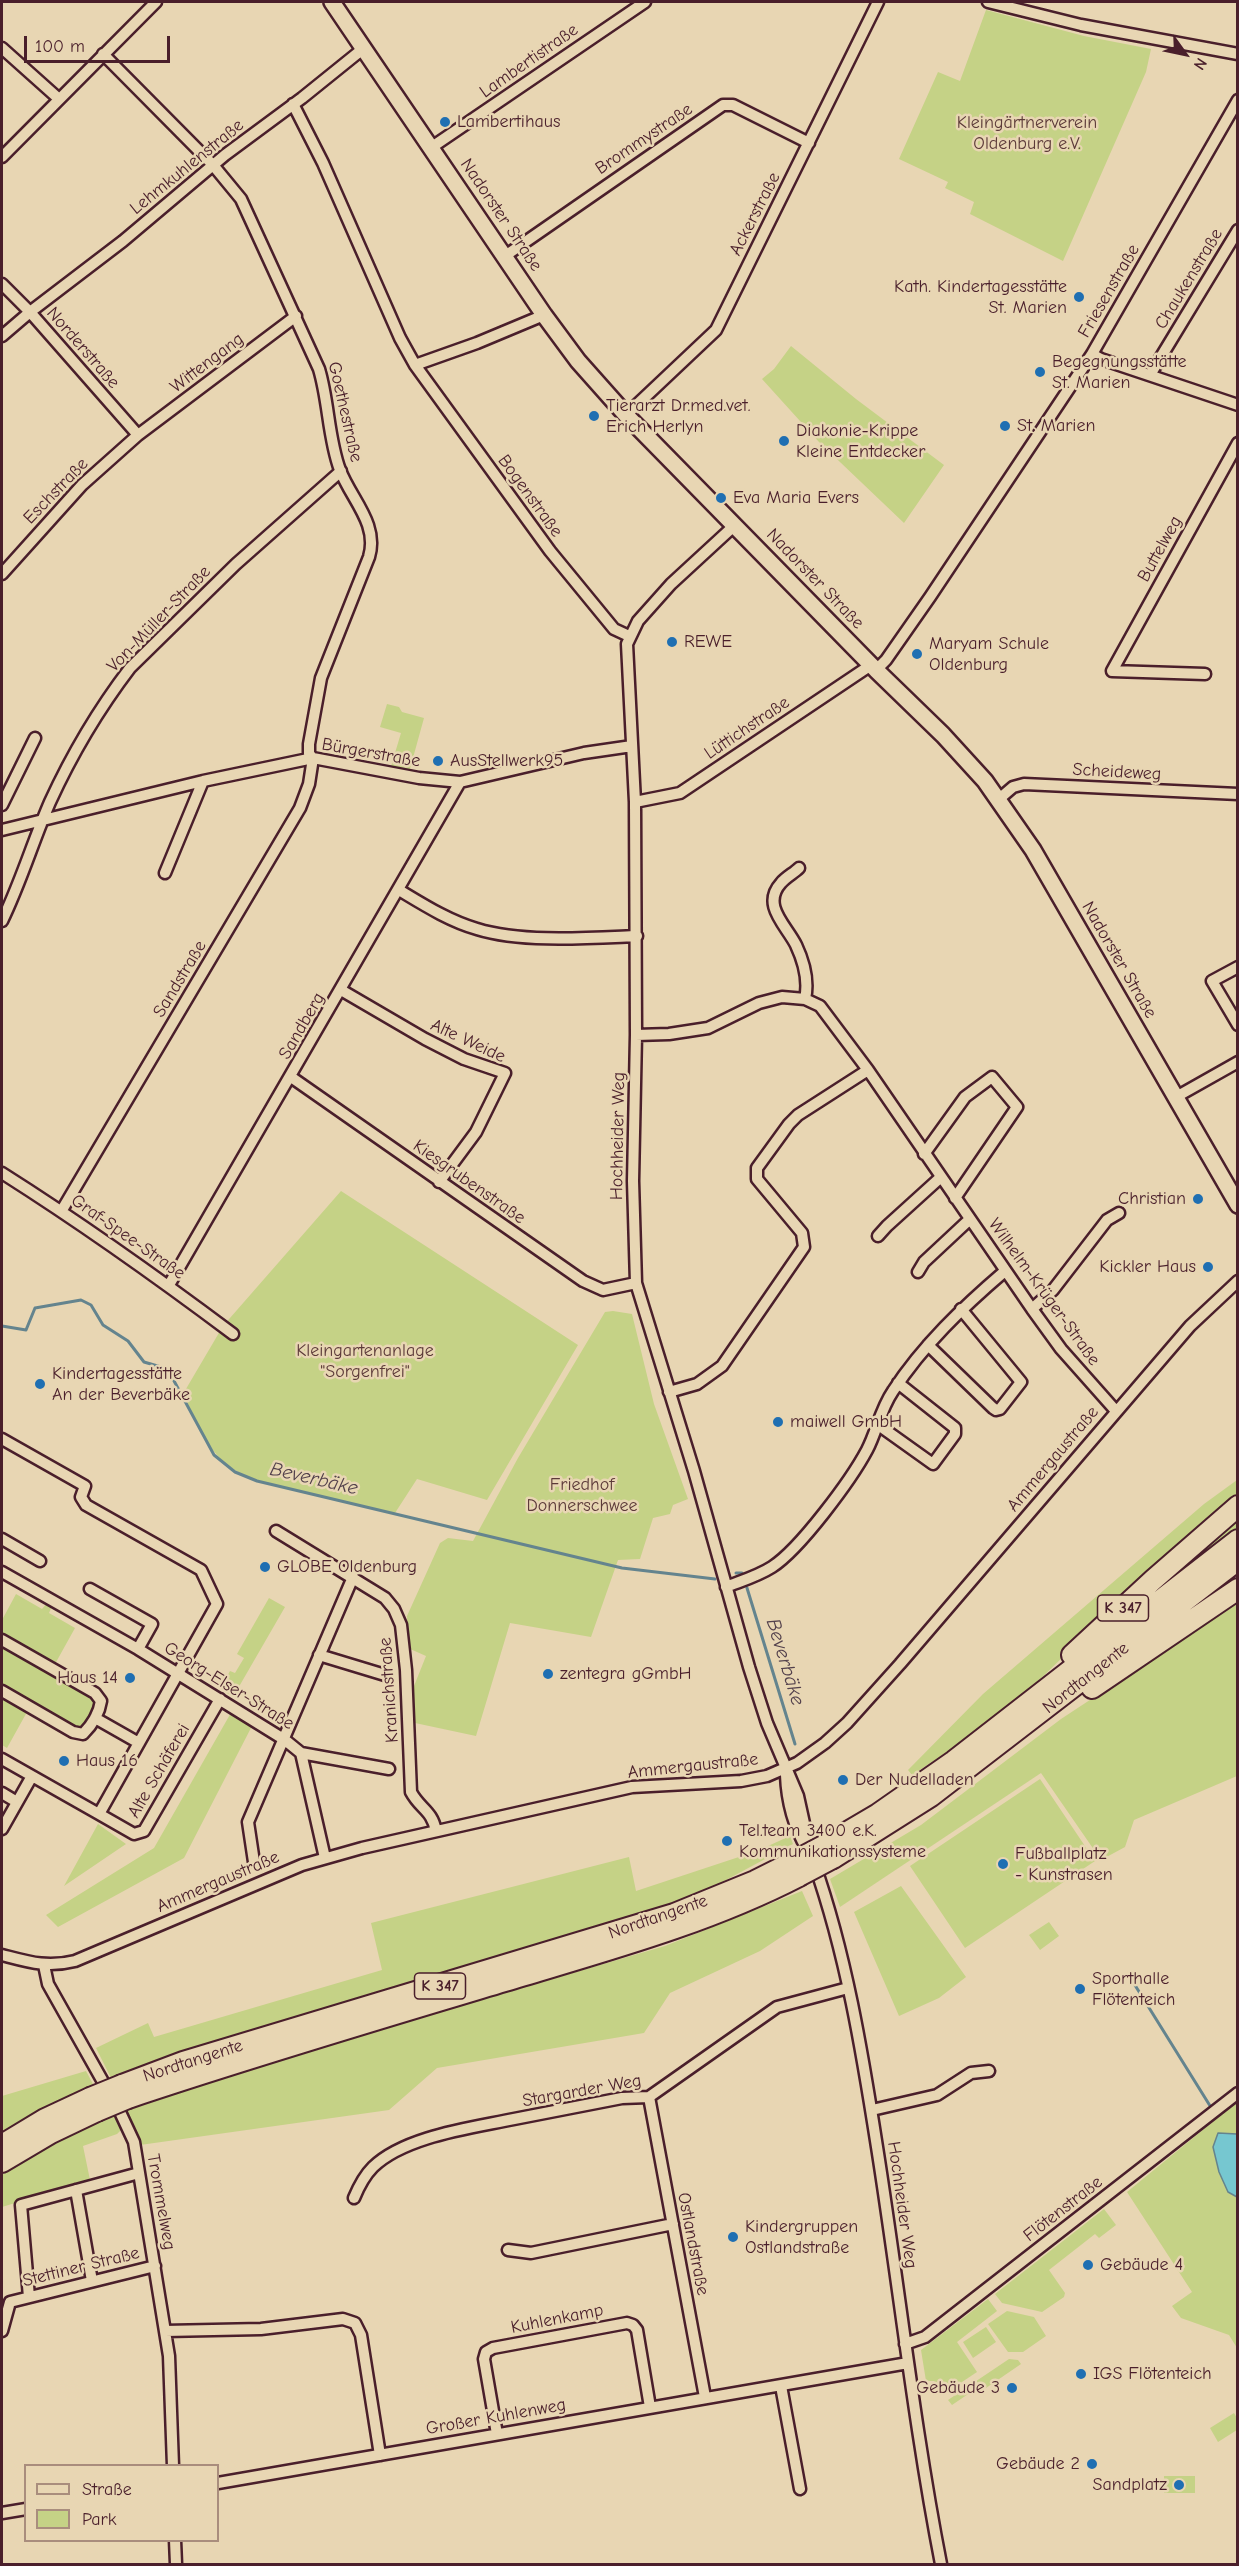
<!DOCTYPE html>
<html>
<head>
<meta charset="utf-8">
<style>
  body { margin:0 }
  #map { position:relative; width:1239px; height:2566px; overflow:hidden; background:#e8d6b3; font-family:"Comic Neue",sans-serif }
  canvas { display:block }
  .frame { position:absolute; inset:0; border:3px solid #4a1f2b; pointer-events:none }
  .legend { position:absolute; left:24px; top:2464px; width:195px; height:78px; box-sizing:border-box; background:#e8d6b3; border:2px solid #a98d7d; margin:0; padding:8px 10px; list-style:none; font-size:18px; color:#4a1f2b }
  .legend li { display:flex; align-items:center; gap:12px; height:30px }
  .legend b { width:30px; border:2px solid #a98d7d }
  .north { position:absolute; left:1155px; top:24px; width:60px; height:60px; -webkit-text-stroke:4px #e8d6b3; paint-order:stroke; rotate:123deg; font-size:16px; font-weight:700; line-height:24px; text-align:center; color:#4a1f2b }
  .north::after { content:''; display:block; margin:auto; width:21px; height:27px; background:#4a1f2b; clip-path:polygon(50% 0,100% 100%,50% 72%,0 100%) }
  .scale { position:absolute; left:24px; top:36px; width:146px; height:27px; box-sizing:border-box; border:3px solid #4a1f2b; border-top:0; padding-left:8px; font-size:18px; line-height:21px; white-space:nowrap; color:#4a1f2b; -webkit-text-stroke:4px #e8d6b3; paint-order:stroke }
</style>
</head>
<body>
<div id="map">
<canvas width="1239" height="2566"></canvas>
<div class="frame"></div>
<ul class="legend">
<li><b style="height:8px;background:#e8d6b3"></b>Straße</li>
<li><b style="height:16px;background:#c5d286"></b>Park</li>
</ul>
<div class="north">N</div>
<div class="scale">100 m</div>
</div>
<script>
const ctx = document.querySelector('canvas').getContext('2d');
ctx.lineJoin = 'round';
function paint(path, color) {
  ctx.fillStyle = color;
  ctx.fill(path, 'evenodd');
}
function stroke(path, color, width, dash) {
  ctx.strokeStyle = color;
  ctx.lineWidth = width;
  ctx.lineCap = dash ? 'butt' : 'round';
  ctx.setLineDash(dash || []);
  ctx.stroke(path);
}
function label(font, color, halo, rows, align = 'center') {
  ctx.font = font + ' "Comic Neue",sans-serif';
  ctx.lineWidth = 5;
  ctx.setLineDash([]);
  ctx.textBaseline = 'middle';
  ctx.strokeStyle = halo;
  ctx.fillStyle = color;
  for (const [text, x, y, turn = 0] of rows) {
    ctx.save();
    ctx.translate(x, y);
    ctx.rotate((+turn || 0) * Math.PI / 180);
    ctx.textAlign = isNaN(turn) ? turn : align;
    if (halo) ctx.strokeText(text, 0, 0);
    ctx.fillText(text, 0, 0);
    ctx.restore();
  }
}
paint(new Path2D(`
  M 986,10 L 1084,36 L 1151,49 L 1146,72 L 1063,261 L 970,214 L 974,202 L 945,188 L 948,182 L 899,159 L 938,72 L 960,81 Z
  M 791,346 L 856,399 L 944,465 L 904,523 L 819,442 L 762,379 L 774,369 Z
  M 387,704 L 399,707 L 402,712 L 424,718 L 408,776 L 389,773 L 401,733 L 380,727 Z
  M 341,1191 L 578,1345 L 487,1500 L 417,1479 L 395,1513 L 257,1481 C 209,1462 205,1437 183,1394 L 223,1326 Z
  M 613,1311 L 632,1314 L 654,1404 L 688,1499 L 673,1505 L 670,1514 L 653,1518 L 640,1559 L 618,1560 L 591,1637 L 510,1623 L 476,1736 L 415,1723 L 412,1691 L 426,1656 L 408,1648 L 407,1616 L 440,1543 L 448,1538 L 473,1541 L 518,1458 L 605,1312 Z
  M 1237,1480 L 1237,1497 L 1127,1595 L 1003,1715 L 912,1775 L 908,1770 L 983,1694 L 1204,1504 Z
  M 1237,1512 L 1237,1530 L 1089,1647 Z
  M 16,1594 L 42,1609 L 47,1603 L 52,1606 L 49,1613 L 75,1628 L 55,1664 L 2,1633 L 2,1620 Z
  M 269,1598 L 285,1607 L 233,1697 L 224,1691 L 222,1685 L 230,1671 L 235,1673 L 244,1658 L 237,1654 Z
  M 1237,1599 L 1237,1776 L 1134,1820 L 1125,1847 L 1101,1860 L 1041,1773 L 840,1907 L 830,1879 L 921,1825 L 1061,1719 L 1181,1640 Z
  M 2,1644 L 94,1697 L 97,1708 L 83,1728 L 75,1729 L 2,1688 Z
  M 2,1698 L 27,1712 L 7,1748 L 2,1745 Z
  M 232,1711 L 253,1724 L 184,1858 L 58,1927 L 46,1915 L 154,1848 Z
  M 1040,1779 L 1095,1861 L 965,1948 L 910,1866 Z
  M 98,1824 L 126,1844 L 64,1886 Z
  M 790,1836 L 793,1844 L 700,1894 L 639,1917 L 111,2078 L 96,2048 L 148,2023 L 154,2037 L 382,1970 L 371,1923 L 629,1857 L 636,1891 L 757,1851 Z
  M 901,1886 L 966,1977 L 939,1998 L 899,2016 L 854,1912 Z
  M 802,1891 L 813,1916 L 760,1951 L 670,1993 L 644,2033 L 437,2068 L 389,2110 L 140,2145 L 123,2109 L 315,2048 L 665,1946 Z
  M 1049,1922 L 1059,1936 L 1040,1950 L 1029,1935 Z
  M 86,2071 L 94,2086 L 2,2137 L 2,2096 Z
  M 1237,2102 L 1237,2348 L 1229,2335 L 1181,2318 L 1172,2306 L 1192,2292 L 1127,2192 Z
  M 117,2114 L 124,2127 L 117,2134 L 83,2146 L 90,2180 L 2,2207 L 2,2175 L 62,2138 Z
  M 1104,2209 L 1116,2225 L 1099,2238 L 1095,2234 L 1049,2270 L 1065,2293 L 1064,2297 L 1042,2312 L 1002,2303 L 995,2294 Z
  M 988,2299 L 997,2311 L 957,2342 L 977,2372 L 944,2394 L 934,2381 L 926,2381 L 921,2350 Z
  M 1007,2311 L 1034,2317 L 1046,2336 L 1023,2352 L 1008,2352 L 988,2324 Z
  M 986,2327 L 996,2342 L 973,2358 L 963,2342 Z
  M 1009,2359 L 1018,2360 L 1021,2364 L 986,2388 L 983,2384 L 952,2405 L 948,2400 Z
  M 1234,2413 L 1237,2418 L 1237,2430 L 1218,2442 L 1210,2428 Z
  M 1164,2476 L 1195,2476 L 1195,2493 L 1164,2493 Z`), '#c5d286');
const water = new Path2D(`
  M 1218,2133 L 1237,2134 L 1237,2197 L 1228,2192 L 1219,2172 L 1213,2147 Z`);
paint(water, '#76c7d0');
stroke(water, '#64848e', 1.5);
stroke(new Path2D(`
  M 2,1326 L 26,1330 L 35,1308 L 81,1300 L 91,1305 L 103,1325 L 128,1341 L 144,1362 L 161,1367 L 173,1379 L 214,1455 L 235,1472 L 257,1481 L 622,1568 L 715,1579
  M 736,1573 L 742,1573
  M 747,1588 L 795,1744
  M 1133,1982 L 1212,2109`), '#64848e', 3);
const street = new Path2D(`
  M 988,2 L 1081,25 L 1238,54
  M 2,48 L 59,99
  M 293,104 L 323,163 L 400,338 L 415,365 L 550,551 L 614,629 L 629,636
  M 432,147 L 645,2
  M 2,157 L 156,2
  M 505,256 L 723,105 L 733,105 L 809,143
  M 2,284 L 30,312 L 138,435
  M 2,336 L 30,312 L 123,241 L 225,155 L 302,98 L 364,48
  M 1092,354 L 1101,359 L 1238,405
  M 415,365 L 477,343 L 544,315
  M 1150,375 L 1238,230
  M 626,415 L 716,330 L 878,2
  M 735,525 L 671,584 L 638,621 L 627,644 L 635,802 L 636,1035 L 633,1181 L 636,1283 L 694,1471 L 749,1667 L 767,1723 L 798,1796 L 811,1855
  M 2,574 L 82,485 L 138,435 L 296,316
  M 876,670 L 886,660 L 930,597 L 1092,354 L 1238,100
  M 1205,674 L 1112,671 L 1238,443
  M 999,799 L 1013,787 L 1024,784 L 1238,794
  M 635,802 L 680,793 L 871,665
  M 2,805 L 35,738
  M 2,830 L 203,781 L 313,758 L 419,778 L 460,782 L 584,753 L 632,746
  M 799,868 C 794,873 786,877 781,883 C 761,905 786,925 796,945 C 804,962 809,981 805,999
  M 165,873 L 203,781
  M 399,890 C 424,905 449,921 477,929 C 522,943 589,938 637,936
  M 2,921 C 21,882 33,841 50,802 C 72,754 98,710 130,668 L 236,564 L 341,471
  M 1238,967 L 1212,981 L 1238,1025
  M 341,990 L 425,1039 L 464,1059 L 505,1073 L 476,1132 L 439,1182
  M 636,1035 L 669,1034 L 708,1028 L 759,1003 L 782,997 L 805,999 L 820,1006 L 868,1070 L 1032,1309 L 1061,1349 L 1116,1411
  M 291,1077 L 583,1281 L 603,1290 L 636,1283
  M 1176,1097 L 1238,1062
  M 924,1154 L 965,1097 L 992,1077 L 1017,1107 L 955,1198
  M 2,1173 C 81,1223 157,1277 233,1334
  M 62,1210 L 300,808 L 309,784 L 313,758 L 309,754 L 309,744 L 321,678 L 369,557 C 379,524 351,499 340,470 C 328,438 329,402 319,369 L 241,199 L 213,165 L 103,54
  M 878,1236 L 887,1226 L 941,1177
  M 918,1272 L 924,1262 L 970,1219
  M 169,1285 L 460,782
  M 1032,1309 L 1053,1290 L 1107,1220 L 1119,1213
  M 928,1345 L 993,1408 L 996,1410 L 1000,1409 L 1021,1382 L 961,1309
  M 669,1392 L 697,1384 L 722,1366 L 804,1247 L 802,1233 L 757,1179 L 757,1168 L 789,1124 L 798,1115 L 868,1070
  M 877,1424 L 933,1464 L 955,1434 L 955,1428 L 898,1383
  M 2,1439 L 85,1486 L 81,1497 L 86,1505 L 201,1570 L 217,1604 L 99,1814 L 134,1834 L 144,1831 L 220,1699
  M 276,1531 L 385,1598 L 394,1609 L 401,1625 L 406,1670 L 411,1792 C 420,1809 432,1810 436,1831
  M 2,1539 L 40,1561
  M 2,1572 L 138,1649 L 285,1740 L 301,1753 L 325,1858
  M 726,1587 C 741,1581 758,1576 772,1567 C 800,1549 851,1480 867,1450 C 877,1431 880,1410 893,1391 C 923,1345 963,1307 1005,1271
  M 90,1589 L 152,1624 L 138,1649
  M 2,1640 L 95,1693 L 101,1701 C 99,1714 92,1725 83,1734 L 73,1732 L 2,1691
  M 319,1655 L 385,1675
  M 95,1718 L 139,1743
  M 301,1753 L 389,1769
  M 2,1759 L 99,1814
  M 786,1775 C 787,1801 794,1827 807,1849
  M 2,1793 L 17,1802
  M 2,1829 L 32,1776
  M 254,1862 L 248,1822 L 353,1577
  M 814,1863 C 846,1954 862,2051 877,2147 C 899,2286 914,2426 941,2564
  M 2,1955 C 29,1962 47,1968 75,1961 L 302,1865 L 362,1848 L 632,1787 L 741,1781 L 767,1776 L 797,1763 L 825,1743 L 847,1723 L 900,1664 L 1190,1326 L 1238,1281
  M 44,1965 L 48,1984 L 120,2112 L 134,2142 L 169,2356 L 173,2466
  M 649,2097 L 705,2397
  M 872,2110 L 937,2095 L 971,2073 L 989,2071
  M 76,2190 L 92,2281
  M 354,2198 C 359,2186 364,2176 373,2167 C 405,2136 472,2128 514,2119 C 550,2112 586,2105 622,2098 L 649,2097 L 777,2007 L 848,1988
  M 508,2250 L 531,2253 L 673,2224
  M 29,2297 L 21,2205 L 139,2173
  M 2,2331 L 10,2302 L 155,2266
  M 165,2331 L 261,2329 L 343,2319 L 355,2323 L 361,2335 L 380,2455
  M 905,2344 L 925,2337 L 1238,2093
  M 781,2386 L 800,2489
  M 497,2434 L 484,2359 L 486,2352 L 493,2348 L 627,2323 L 633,2325 L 637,2330 L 650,2407
  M 218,2483 L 908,2363
  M 2,2513 L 26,2509
  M 175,2540 L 176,2564`);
const secondary = new Path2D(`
  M 332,2 L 544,315 L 578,361 L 626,415 L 876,670 L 943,735 L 985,781 L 1033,850 L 1238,1205`);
const highway = new Path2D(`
  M 1072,1655 L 1153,1580 L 1238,1506
  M 1092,1688 L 1238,1589
  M 827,1844 L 878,1814 L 954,1761 L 1238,1540
  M 833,1858 L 931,1796 L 1238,1560
  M 122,2085 L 183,2062 L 674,1914 L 755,1881 L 795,1861
  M 128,2098 C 253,2056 379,2019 505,1981 C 604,1951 706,1924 799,1876
  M 2,2145 L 45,2119 L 90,2098
  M 2,2162 L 51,2133 L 97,2111`);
stroke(street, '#4a1f2b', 15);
stroke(secondary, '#4a1f2b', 20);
stroke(highway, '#4a1f2b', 24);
stroke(street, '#e8d6b3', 10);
stroke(secondary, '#e8d6b3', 15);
stroke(highway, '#e8d6b3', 20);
const highwayBridge = new Path2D(`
  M 795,1861 L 827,1844
  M 799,1876 L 833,1858
  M 90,2098 L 122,2085
  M 97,2111 L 128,2098`);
stroke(highwayBridge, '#4a1f2b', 24, []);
stroke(highwayBridge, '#e8d6b3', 20);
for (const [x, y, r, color] of [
  [445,122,6,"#1f6fb2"],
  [1079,297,6,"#1f6fb2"],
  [1040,372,6,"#1f6fb2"],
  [594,416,6,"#1f6fb2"],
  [1005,426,6,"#1f6fb2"],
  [784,441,6,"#1f6fb2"],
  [721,498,6,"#1f6fb2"],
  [672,642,6,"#1f6fb2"],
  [917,654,6,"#1f6fb2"],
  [438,761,6,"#1f6fb2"],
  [1198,1199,6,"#1f6fb2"],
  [1208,1267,6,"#1f6fb2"],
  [40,1384,6,"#1f6fb2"],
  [778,1422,6,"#1f6fb2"],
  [265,1567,6,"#1f6fb2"],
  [548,1674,6,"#1f6fb2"],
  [130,1678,6,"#1f6fb2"],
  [64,1761,6,"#1f6fb2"],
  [843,1780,6,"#1f6fb2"],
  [727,1841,6,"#1f6fb2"],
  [1003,1864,6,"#1f6fb2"],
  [1080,1989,6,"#1f6fb2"],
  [733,2237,6,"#1f6fb2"],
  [1088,2265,6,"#1f6fb2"],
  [1081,2374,6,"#1f6fb2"],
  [1012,2388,6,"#1f6fb2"],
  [1092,2464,6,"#1f6fb2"],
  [1179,2485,6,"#1f6fb2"]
]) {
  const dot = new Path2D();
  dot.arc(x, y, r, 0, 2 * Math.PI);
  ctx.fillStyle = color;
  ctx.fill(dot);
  stroke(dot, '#e8d6b3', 2);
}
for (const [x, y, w] of [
  [1123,1608,51],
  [440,1986,51]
]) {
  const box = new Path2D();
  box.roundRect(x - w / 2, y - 13, w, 26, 4.5);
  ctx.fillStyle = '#e8d6b3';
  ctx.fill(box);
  stroke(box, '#4a1f2b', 1.5);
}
label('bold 16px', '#4a1f2b', null, [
  ["K 347",1123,1608],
  ["K 347",440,1986]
]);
label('18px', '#4a1f2b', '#e8d6b3', [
  ["Lambertistraße",529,61,-35],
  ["Brommystraße",644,139,-34],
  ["Lehmkuhlenstraße",187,167,-39],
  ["Ackerstraße",755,214,-63],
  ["Nadorster Straße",501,215,56],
  ["Chaukenstraße",1189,279,-59],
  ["Friesenstraße",1109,291,-60],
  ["Norderstraße",83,348,49],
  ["Wittengang",207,363,-37],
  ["Goethestraße",345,412,77],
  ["Eschstraße",56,491,-46],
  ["Bogenstraße",530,496,54],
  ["Buttelweg",1160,549,-61],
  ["Nadorster Straße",815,579,46],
  ["Von-Müller-Straße",159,619,-46],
  ["Lüttichstraße",747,728,-34],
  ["Bürgerstraße",371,753,10],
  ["Scheideweg",1117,772,3],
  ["Nadorster Straße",1119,960,60],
  ["Sandstraße",180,979,-59],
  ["Sandberg",302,1026,-60],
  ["Alte Weide",468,1041,25],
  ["Hochheider Weg",618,1136,-89],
  ["Kiesgrubenstraße",469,1182,35],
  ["Graf-Spee-Straße",128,1237,35],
  ["Wilhelm-Krüger-Straße",1044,1292,54],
  ["Ammergaustraße",1053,1459,-50],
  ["Nordtangente",1086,1678,-38],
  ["Georg-Elser-Straße",229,1686,32],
  ["Kranichstraße",389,1690,-94],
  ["Ammergaustraße",693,1766,-6],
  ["Alte Schäferei",159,1771,-60],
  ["Ammergaustraße",218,1882,-23],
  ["Nordtangente",658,1917,-19],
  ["Nordtangente",193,2061,-18],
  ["Stargarder Weg",582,2091,-10],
  ["Trommelweg",161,2202,80],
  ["Hochheider Weg",902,2205,82],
  ["Flötenstraße",1063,2209,-38],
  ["Ostlandstraße",693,2244,79],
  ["Stettiner Straße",81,2267,-14],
  ["Kuhlenkamp",557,2319,-11],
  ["Großer Kuhlenweg",496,2417,-10]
]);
label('18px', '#4a1f2b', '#e8d6b3', [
  ["Lambertihaus",457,122],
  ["Kath. Kindertagesstätte",1067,287,"right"],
  ["St. Marien",1067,308,"right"],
  ["Begegnungsstätte",1052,362],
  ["St. Marien",1052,383],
  ["Tierarzt Dr.med.vet.",606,406],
  ["Erich Herlyn",606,427],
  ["St. Marien",1017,426],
  ["Diakonie-Krippe",796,431],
  ["Kleine Entdecker",796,452],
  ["Eva Maria Evers",733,498],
  ["REWE",684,642],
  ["Maryam Schule",929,644],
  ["Oldenburg",929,665],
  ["AusStellwerk95",450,761],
  ["Christian",1186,1199,"right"],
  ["Kickler Haus",1196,1267,"right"],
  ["Kindertagesstätte",52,1374],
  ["An der Beverbäke",52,1395],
  ["maiwell GmbH",790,1422],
  ["GLOBE Oldenburg",277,1567],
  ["zentegra gGmbH",560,1674],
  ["Haus 14",118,1678,"right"],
  ["Haus 16",76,1761],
  ["Der Nudelladen",855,1780],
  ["Tel.team 3400 e.K.",739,1831],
  ["Kommunikationssysteme",739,1852],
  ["Fußballplatz",1015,1854],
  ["- Kunstrasen",1015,1875],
  ["Sporthalle",1092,1979],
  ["Flötenteich",1092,2000],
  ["Kindergruppen",745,2227],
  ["Ostlandstraße",745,2248],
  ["Gebäude 4",1100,2265],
  ["IGS Flötenteich",1093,2374],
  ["Gebäude 3",1000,2388,"right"],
  ["Gebäude 2",1080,2464,"right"],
  ["Sandplatz",1167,2485,"right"]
], 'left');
label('18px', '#5c3a39', '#e8d6b3', [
  ["Kleingärtnerverein",1027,123],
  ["Oldenburg e.V.",1027,144],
  ["Kleingartenanlage",365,1351],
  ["\"Sorgenfrei\"",365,1372],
  ["Friedhof",582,1485],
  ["Donnerschwee",582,1506]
]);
label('italic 20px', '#53414c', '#e8d6b3', [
  ["Beverbäke",314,1479,13],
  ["Beverbäke",785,1662,73]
]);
</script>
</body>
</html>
